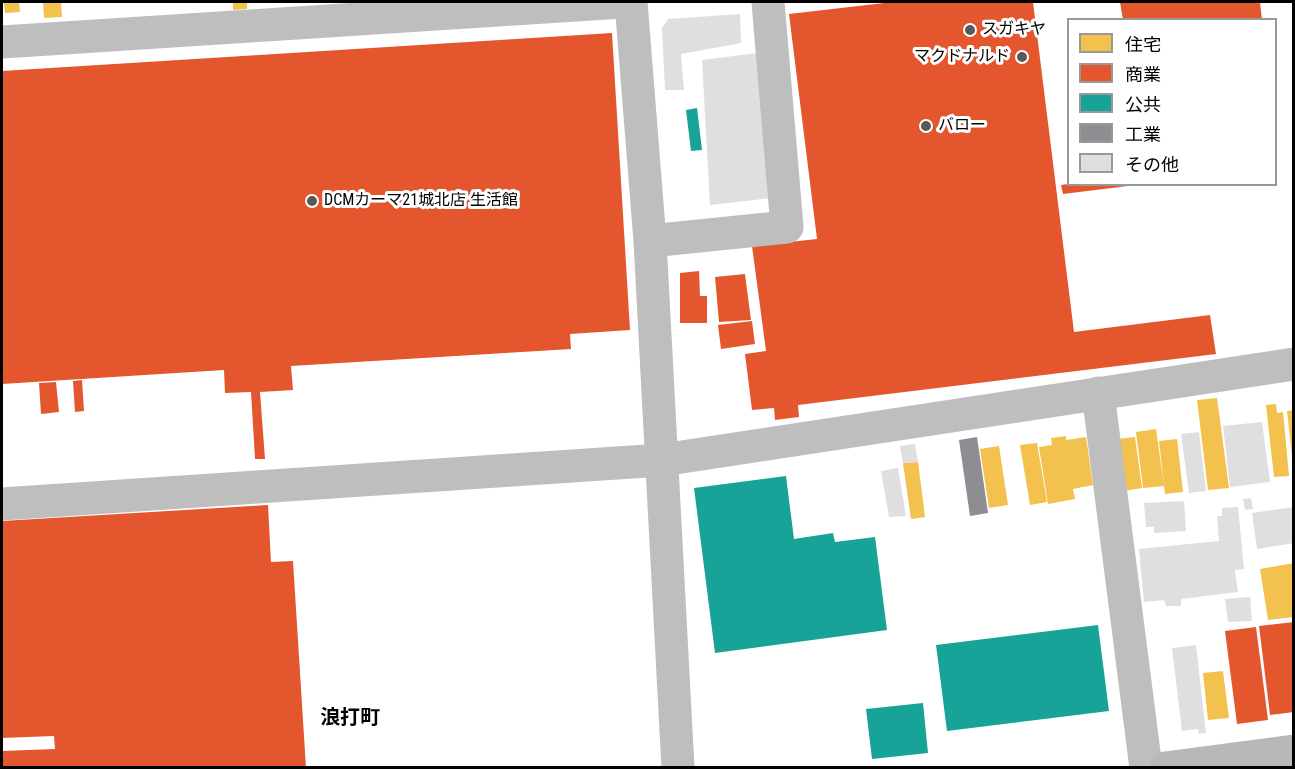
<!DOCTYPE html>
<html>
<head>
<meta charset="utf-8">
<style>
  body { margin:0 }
  #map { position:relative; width:1295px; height:769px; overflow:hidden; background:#fff; font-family:"Roboto Condensed","Noto Sans JP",sans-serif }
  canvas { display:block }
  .frame { position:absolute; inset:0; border:3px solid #000; pointer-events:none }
  .legend { position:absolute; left:1067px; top:18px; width:210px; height:168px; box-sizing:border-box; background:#fff; border:2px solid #999; margin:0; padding:8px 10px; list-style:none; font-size:18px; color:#000 }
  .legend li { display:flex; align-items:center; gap:12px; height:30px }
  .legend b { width:30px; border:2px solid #999 }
</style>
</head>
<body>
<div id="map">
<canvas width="1295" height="769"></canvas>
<div class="frame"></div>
<ul class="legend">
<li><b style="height:16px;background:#f2c14e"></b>住宅</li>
<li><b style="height:16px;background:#e4572e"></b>商業</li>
<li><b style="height:16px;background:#17a398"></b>公共</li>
<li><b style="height:16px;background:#8d8d92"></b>工業</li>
<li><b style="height:16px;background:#dfdfdf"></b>その他</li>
</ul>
</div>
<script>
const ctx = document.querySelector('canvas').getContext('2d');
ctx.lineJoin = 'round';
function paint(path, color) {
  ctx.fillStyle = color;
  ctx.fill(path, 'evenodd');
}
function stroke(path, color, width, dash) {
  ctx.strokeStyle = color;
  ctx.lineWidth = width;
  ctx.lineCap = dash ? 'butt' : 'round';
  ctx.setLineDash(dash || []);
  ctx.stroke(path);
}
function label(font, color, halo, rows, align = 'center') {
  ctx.font = font + ' "Roboto Condensed","Noto Sans JP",sans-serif';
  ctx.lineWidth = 6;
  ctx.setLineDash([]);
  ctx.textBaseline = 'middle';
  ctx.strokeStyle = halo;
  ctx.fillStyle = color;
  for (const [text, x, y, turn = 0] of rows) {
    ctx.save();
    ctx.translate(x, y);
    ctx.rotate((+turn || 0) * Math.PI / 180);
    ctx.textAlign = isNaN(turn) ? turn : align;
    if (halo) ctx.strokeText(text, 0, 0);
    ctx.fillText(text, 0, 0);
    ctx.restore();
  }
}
paint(new Path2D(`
  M 4,2 L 19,2 L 20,12 L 5,13 Z
  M 43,2 L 61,2 L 62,17 L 44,18 Z
  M 233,2 L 247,2 L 247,9 L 233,10 Z
  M 1217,398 L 1229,488 L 1208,490 L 1197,400 Z
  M 1276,404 L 1277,413 L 1283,412 L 1289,476 L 1274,477 L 1266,405 Z
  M 1294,410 L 1294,456 L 1292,456 L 1287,411 Z
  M 1156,429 L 1164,486 L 1143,488 L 1136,432 Z
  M 1066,436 L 1066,440 L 1086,437 L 1093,485 L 1073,489 L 1075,499 L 1048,504 L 1039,447 L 1052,445 L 1051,438 Z
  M 1135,437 L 1142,488 L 1124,491 L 1117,439 Z
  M 1177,439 L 1183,492 L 1165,494 L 1159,441 Z
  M 1037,443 L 1047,502 L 1030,505 L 1020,445 Z
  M 999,446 L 1008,505 L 989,508 L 980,449 Z
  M 918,462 L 925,517 L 911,519 L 903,463 Z
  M 1294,563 L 1294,617 L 1268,620 L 1260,569 Z
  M 1223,671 L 1229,718 L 1208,720 L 1203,673 Z`), '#f2c14e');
paint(new Path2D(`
  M 893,2 L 1033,2 L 1074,332 L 1210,315 L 1216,354 L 798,405 L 799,417 L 775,420 L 774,408 L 752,410 L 745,354 L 766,351 L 752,246 L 817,239 L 789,14 Z
  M 1120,2 L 1260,2 L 1262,20 L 1123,20 Z
  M 612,33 L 630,330 L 570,334 L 571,349 L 291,366 L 293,390 L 260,392 L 265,459 L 255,459 L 251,392 L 225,393 L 224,370 L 2,384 L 2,71 Z
  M 1068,184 L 1128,184 L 1128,186 L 1063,194 L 1061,185 Z
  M 699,271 L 700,296 L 707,296 L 707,323 L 680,323 L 680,273 Z
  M 745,274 L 751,320 L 719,322 L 715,277 Z
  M 752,321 L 755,344 L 721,349 L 718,325 Z
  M 82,380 L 84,411 L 75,412 L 73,381 Z
  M 56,382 L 59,412 L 41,414 L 39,383 Z
  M 268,505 L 271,562 L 293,561 L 306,768 L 2,768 L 2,751 L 55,749 L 54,736 L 2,738 L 2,521 Z
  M 1294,622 L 1294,712 L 1270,715 L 1259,626 Z
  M 1256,627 L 1268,720 L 1237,724 L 1225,631 Z`), '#e4572e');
paint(new Path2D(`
  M 697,108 L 702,150 L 691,151 L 686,110 Z
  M 786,476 L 794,539 L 833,533 L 835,542 L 875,537 L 887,630 L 715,653 L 694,488 Z
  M 1098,625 L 1109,711 L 947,731 L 936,645 Z
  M 923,703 L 928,753 L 872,759 L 866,709 Z`), '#17a398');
paint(new Path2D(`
  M 977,437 L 988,513 L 970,516 L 959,440 Z`), '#8d8d92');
paint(new Path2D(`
  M 740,14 L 741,43 L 681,54 L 684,90 L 665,90 L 662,28 L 668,19 Z
  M 757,53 L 772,198 L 710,205 L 702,60 Z
  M 1262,422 L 1270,482 L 1230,487 L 1223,426 Z
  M 1199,432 L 1206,491 L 1189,493 L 1181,434 Z
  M 915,444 L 918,462 L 903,463 L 900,446 Z
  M 898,468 L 906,516 L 889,517 L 881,471 Z
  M 1251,498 L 1253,509 L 1245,510 L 1243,499 Z
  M 1184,501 L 1186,531 L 1154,533 L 1154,527 L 1146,527 L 1144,503 Z
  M 1238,507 L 1244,569 L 1235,570 L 1238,592 L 1181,599 L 1181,606 L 1166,606 L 1164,600 L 1144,602 L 1139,549 L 1219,541 L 1217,516 L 1222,516 L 1222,508 Z
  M 1294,507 L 1294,543 L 1257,549 L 1252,513 Z
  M 1250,597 L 1252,621 L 1228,622 L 1225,599 Z
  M 1196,645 L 1206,733 L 1199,734 L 1198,729 L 1182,731 L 1172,648 Z`), '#dfdfdf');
stroke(new Path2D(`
  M 631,2 L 650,241 L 678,768
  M 2,42 L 622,2
  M 650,241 L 787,227 L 768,2
  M 1098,393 L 1146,768
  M 2,504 L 662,460 L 1294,364`), '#bebebe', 33);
stroke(new Path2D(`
  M 1165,768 L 1294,751`), '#b8b8b8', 33);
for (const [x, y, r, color] of [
  [970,30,6,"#595959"],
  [1022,57,6,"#595959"],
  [926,126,6,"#595959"],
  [312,201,6,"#595959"]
]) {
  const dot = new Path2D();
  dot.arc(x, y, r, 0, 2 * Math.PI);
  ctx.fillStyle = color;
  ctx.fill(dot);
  stroke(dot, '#fff', 2);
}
label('16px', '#000', '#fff', [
  ["スガキヤ",982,30],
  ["マクドナルド",1010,57,"right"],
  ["バロー",938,126],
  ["DCMカーマ21城北店 生活館",324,201]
], 'left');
label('bold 20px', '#000', '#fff', [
  ["浪打町",350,719]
]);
</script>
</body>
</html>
